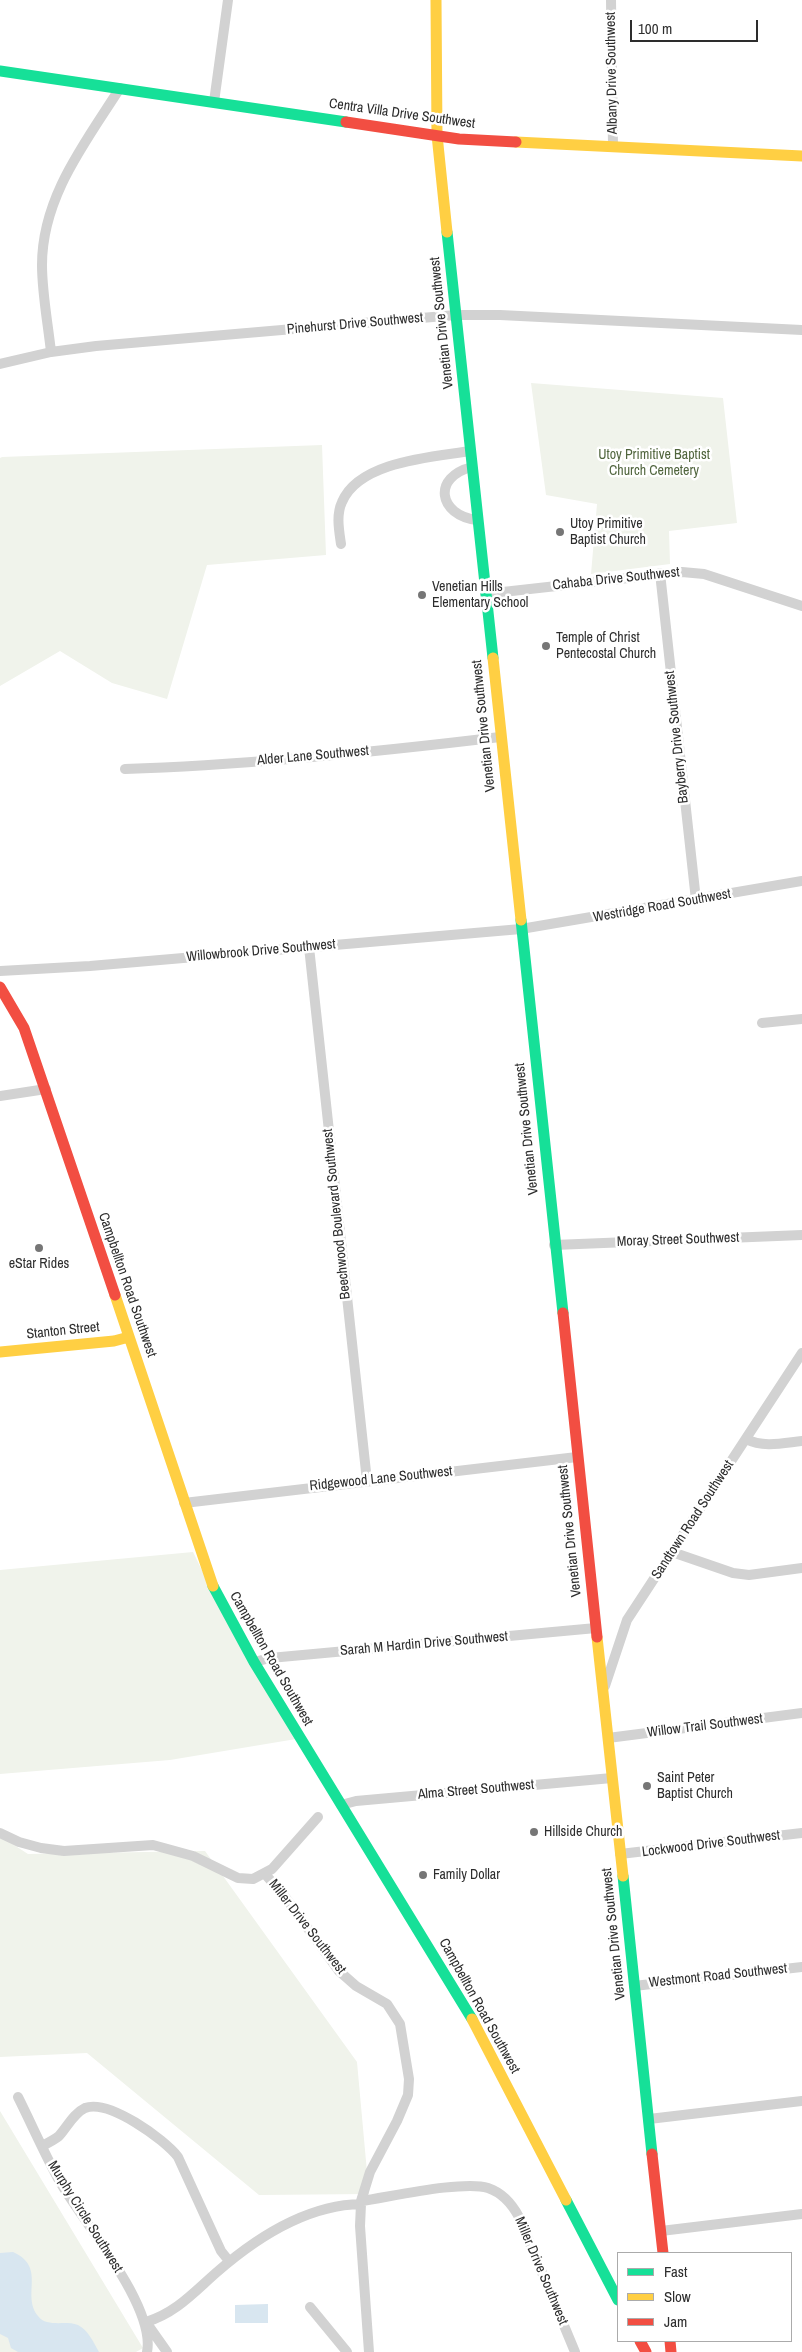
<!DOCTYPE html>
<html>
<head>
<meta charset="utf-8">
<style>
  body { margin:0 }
  #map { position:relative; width:802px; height:2352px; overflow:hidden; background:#fff; font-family:"Archivo Narrow",sans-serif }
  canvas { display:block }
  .legend { position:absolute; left:617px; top:2252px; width:175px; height:90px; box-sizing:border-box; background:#fff; border:1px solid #ababab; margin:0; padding:6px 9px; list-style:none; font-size:15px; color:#2d2d2d }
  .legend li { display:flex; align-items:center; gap:10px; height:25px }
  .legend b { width:25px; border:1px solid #ababab }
  .scale { position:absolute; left:630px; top:20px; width:128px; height:22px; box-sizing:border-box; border:2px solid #2d2d2d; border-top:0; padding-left:6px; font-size:15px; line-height:18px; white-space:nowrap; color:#2d2d2d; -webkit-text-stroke:4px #fff; paint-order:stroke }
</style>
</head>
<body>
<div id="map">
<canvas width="802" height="2352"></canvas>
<ul class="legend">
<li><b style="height:6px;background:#16e098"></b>Fast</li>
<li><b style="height:6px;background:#ffcf43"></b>Slow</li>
<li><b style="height:6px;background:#f24e42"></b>Jam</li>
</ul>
<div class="scale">100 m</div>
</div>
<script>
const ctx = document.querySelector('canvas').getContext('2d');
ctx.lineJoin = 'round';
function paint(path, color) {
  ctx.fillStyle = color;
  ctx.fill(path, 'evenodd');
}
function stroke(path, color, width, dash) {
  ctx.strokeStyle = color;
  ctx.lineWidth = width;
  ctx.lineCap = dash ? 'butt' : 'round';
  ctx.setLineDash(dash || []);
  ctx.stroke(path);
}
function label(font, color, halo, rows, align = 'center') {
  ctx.font = font + ' "Archivo Narrow",sans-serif';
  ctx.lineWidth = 5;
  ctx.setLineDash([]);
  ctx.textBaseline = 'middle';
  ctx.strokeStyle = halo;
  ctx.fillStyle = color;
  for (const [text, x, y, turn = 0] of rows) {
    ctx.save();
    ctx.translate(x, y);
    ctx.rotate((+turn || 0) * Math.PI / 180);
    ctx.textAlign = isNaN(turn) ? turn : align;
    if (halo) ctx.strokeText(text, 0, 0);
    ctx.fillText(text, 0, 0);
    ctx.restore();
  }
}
paint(new Path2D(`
  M 531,383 L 723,398 L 737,523 L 669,531 L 670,564 L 591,574 L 597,504 L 546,495 Z
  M 322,445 L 326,555 L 207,565 L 167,699 L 112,683 L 60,651 L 0,686 L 0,458 L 2,457 Z
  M 193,1552 L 222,1611 L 302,1738 L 170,1760 L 0,1774 L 0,1570 Z
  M 0,1836 L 28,1854 L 205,1851 L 357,2062 L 369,2194 L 259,2195 L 87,2053 L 0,2057 Z
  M 0,2111 L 143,2348 L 136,2352 L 0,2352 Z`), '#f0f3eb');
paint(new Path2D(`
  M 13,2252 C 47,2267 21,2295 38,2316 C 47,2328 65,2320 78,2325 C 88,2330 94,2343 99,2352 L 18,2352 L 11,2348 L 8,2338 L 0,2334 L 0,2253 Z
  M 268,2304 L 268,2323 L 235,2323 L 235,2305 Z`), '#d8e6f0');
stroke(new Path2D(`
  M 611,0 L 613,146
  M 214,102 L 228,0
  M 51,352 C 48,324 42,293 42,265 C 42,197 85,143 120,88
  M 0,364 L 51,352 L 96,346 L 456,315 L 500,315 L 802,330
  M 472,467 C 432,477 438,515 477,520
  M 341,544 C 339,530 336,515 342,502 C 359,461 433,457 470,451
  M 660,573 L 696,900
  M 485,594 L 682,572 L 704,574 L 802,606
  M 125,769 C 250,765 376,752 500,737
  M 309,947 L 367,1481
  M 0,971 L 90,966 L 521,929 L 802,881
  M 762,1023 L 802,1019
  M 0,1096 L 46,1089
  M 554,1245 L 802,1235
  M 746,1439 C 764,1448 783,1443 802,1441
  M 184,1503 L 577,1457
  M 672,1552 L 733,1573 L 749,1575 L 802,1568
  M 254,1662 L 270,1658 L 596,1628
  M 605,1686 L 627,1620 L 802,1353
  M 608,1738 L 802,1713
  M 341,1805 L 356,1801 L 612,1778
  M 0,1833 L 19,1842 L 41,1848 L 64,1851 L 153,1845 L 193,1856 L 238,1878 L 253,1879 L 272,1869 L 318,1817
  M 620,1854 L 802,1833
  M 265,1874 L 285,1897 L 339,1971 L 356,1986 L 387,2004 L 400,2024 L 409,2079 L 408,2095 L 397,2121 L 370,2172 L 361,2201 C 390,2197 464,2180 488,2188 C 503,2193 512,2204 519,2217 L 575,2352
  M 634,1986 L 802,1967
  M 18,2097 C 32,2125 45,2155 60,2182 C 84,2223 156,2307 147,2352
  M 649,2119 L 802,2101
  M 42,2146 C 48,2143 54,2140 59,2136 C 67,2127 74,2113 85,2108 C 109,2099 164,2139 178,2157 L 221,2251 L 229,2261
  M 661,2231 L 802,2214
  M 310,2307 L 347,2352
  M 146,2322 C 176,2313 194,2292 217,2272 C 256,2238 307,2205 361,2204 L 360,2226 L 369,2352
  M 148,2325 L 167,2352`), '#d2d2d2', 10);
stroke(new Path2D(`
  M 0,71 L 346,122
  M 447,232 L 493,658
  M 521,920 L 563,1313
  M 213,1586 L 254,1662 L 472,2019
  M 623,1876 L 652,2154
  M 566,2200 L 618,2300`), '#16e098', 11);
stroke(new Path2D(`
  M 436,0 L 437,135 L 447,232
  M 516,142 L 802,156
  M 493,658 L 521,920
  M 115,1295 L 213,1586
  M 0,1352 L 114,1341 L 129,1337
  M 597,1637 L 623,1876
  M 472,2019 L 566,2200`), '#ffcf43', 11);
stroke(new Path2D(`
  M 346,122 L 459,139 L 516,142
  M 0,987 L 24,1028 L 115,1295
  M 563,1313 L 597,1637
  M 652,2154 L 663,2253
  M 640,2341 L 646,2352
  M 670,2341 L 671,2352`), '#f24e42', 11);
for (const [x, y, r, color] of [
  [560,532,5,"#767676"],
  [422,595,5,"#767676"],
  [546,646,5,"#767676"],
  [39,1248,5,"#767676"],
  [647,1786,5,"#767676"],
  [534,1832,5,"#767676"],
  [423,1875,5,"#767676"]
]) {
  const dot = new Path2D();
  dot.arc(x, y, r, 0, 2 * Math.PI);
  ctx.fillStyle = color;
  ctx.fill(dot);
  stroke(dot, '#fff', 2);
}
label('14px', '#2d2d2d', '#fff', [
  ["Albany Drive Southwest",612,73,-91],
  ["Centra Villa Drive Southwest",402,114,8],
  ["Venetian Drive Southwest",442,323,-96],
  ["Pinehurst Drive Southwest",355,324,-5],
  ["Cahaba Drive Southwest",616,579,-6],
  ["Venetian Drive Southwest",484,726,-96],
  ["Bayberry Drive Southwest",677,737,-96],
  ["Alder Lane Southwest",313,756,-5],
  ["Westridge Road Southwest",662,906,-10],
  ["Willowbrook Drive Southwest",261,951,-5],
  ["Venetian Drive Southwest",527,1129,-96],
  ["Beechwood Boulevard Southwest",337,1214,-96],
  ["Moray Street Southwest",678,1240,-2],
  ["Campbellton Road Southwest",127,1285,71],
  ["Stanton Street",63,1331,-6],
  ["Ridgewood Lane Southwest",381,1479,-6],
  ["Sandtown Road Southwest",693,1520,-57],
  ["Venetian Drive Southwest",570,1531,-96],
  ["Sarah M Hardin Drive Southwest",424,1644,-5],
  ["Campbellton Road Southwest",271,1659,60],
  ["Willow Trail Southwest",705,1726,-7],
  ["Alma Street Southwest",476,1790,-5],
  ["Lockwood Drive Southwest",711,1844,-7],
  ["Miller Drive Southwest",307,1927,52],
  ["Venetian Drive Southwest",614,1934,-96],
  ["Westmont Road Southwest",718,1976,-6],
  ["Campbellton Road Southwest",479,2006,61],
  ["Murphy Circle Southwest",85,2217,58],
  ["Miller Drive Southwest",541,2271,67]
]);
label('14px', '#50653d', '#fff', [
  ["Utoy Primitive Baptist",654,455],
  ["Church Cemetery",654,471]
]);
label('14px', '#2d2d2d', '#fff', [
  ["Utoy Primitive",570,524],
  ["Baptist Church",570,540],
  ["Venetian Hills",432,587],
  ["Elementary School",432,603],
  ["Temple of Christ",556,638],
  ["Pentecostal Church",556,654],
  ["eStar Rides",39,1264,"center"],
  ["Saint Peter",657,1778],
  ["Baptist Church",657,1794],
  ["Hillside Church",544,1832],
  ["Family Dollar",433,1875]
], 'left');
</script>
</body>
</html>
